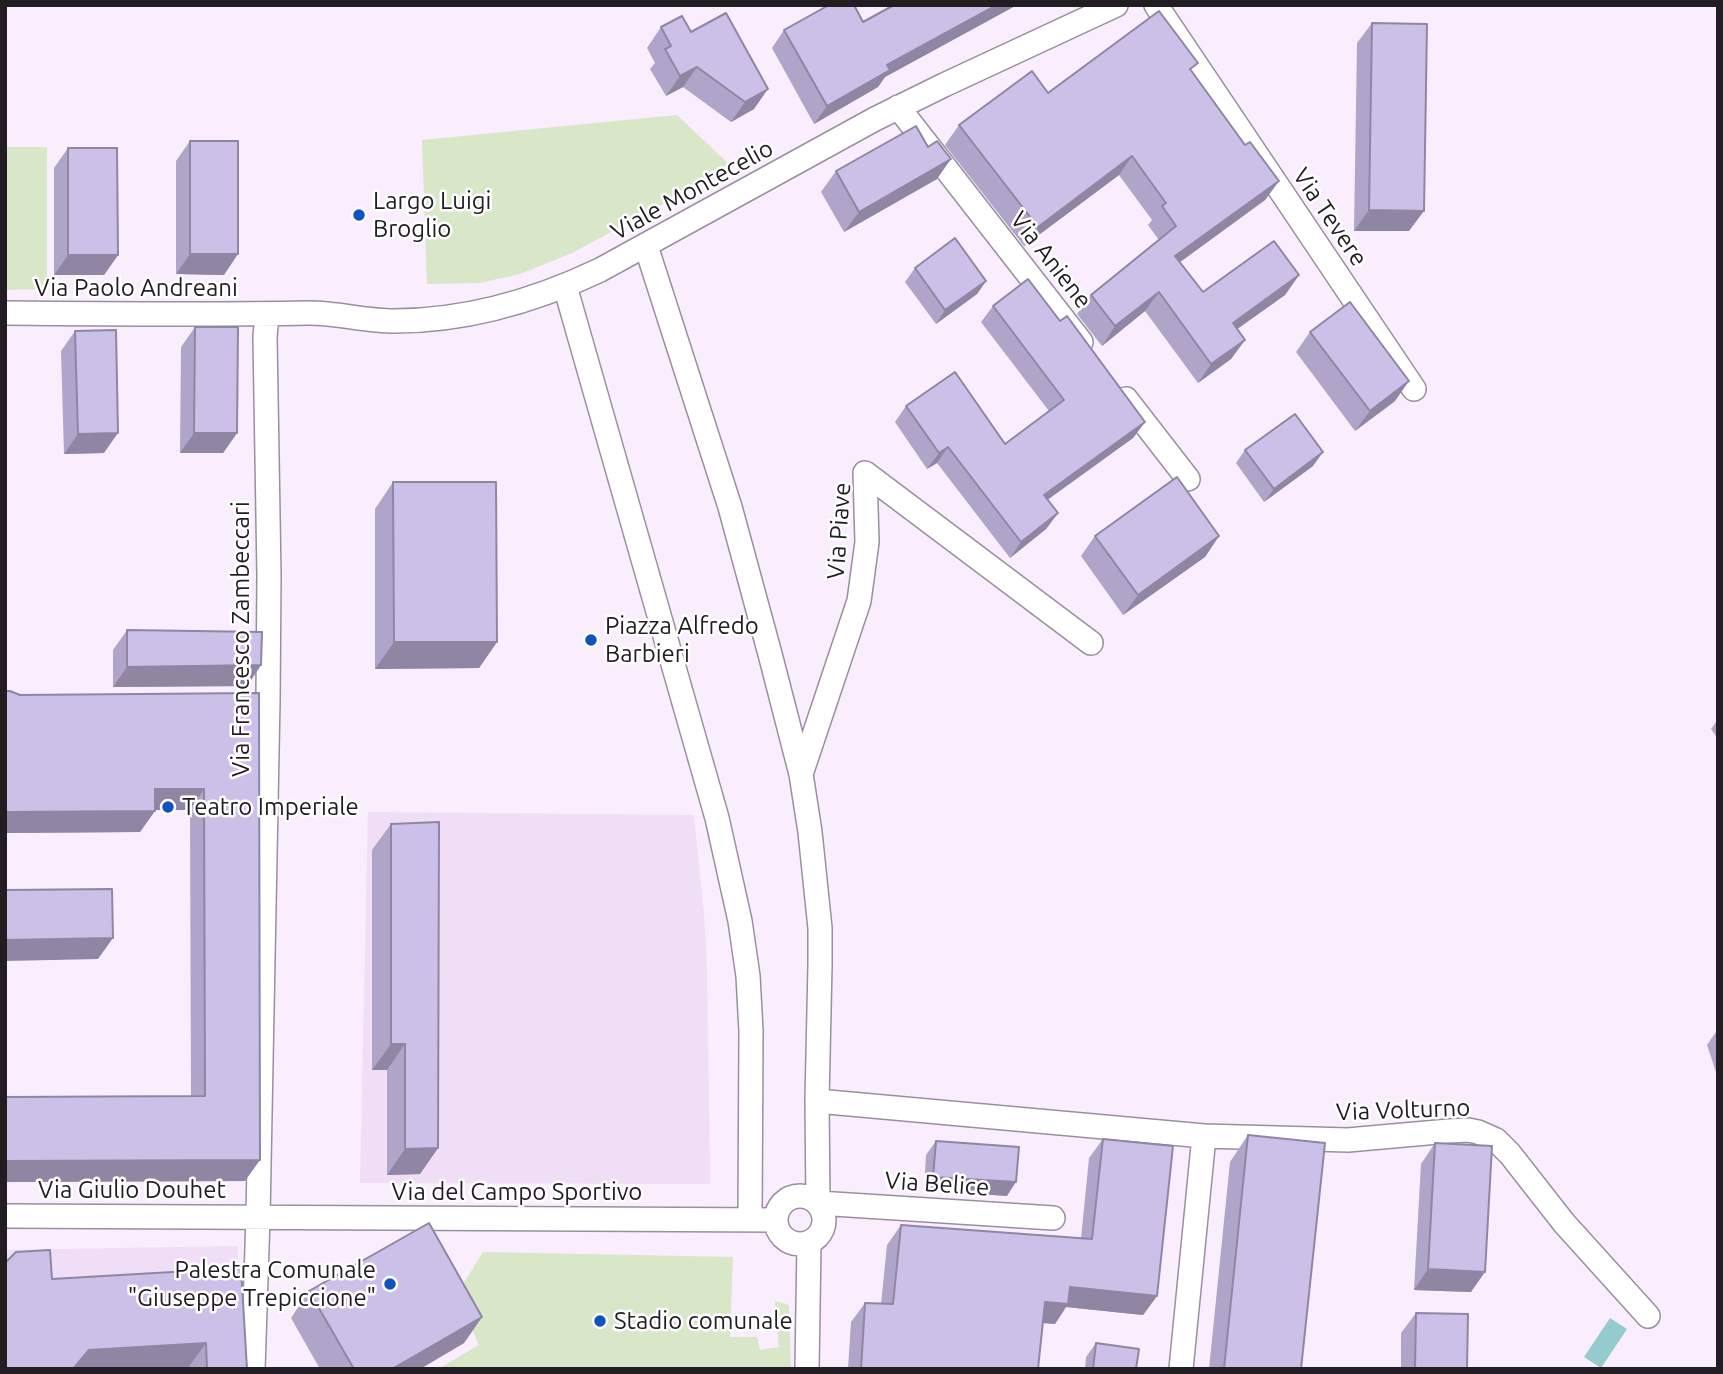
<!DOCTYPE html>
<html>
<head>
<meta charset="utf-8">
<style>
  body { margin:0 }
  #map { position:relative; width:1723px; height:1374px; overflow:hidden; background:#f9edfe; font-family:Ubuntu,sans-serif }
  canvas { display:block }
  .frame { position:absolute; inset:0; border:7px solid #221d23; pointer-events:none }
</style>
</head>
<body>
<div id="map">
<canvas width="1723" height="1374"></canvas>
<div class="frame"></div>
</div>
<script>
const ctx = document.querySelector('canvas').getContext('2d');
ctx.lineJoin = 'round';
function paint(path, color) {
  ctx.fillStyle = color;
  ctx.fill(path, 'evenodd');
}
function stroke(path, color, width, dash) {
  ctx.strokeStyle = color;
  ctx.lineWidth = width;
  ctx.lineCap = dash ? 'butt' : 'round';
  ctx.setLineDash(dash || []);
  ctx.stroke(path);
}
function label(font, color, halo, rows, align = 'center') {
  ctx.font = font + ' Ubuntu,sans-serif';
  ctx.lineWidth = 5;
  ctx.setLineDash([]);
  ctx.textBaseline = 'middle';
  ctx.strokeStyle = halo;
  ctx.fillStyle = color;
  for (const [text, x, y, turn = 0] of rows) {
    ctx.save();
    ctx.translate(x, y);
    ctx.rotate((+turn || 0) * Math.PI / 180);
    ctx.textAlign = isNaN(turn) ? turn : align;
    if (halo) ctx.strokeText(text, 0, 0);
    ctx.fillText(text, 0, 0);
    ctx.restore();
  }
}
paint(new Path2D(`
  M 368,812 L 694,815 L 704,914 L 707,968 L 710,1184 L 360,1183 Z
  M 238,1246 L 235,1369 L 5,1369 L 5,1250 Z`), '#efdef5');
paint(new Path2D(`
  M 677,115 L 732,167 L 572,253 L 520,274 L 479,283 L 427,284 L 422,140 Z
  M 5,147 L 47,147 L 47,289 L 5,290 Z
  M 483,1252 L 733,1257 L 730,1337 L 757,1337 L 760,1350 L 779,1347 L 775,1301 L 789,1305 L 791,1369 L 438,1369 L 479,1345 L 457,1294 Z`), '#d7e7c7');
paint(new Path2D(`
  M 1610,1318 L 1627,1329 L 1601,1368 L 1584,1357 Z`), '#94cbce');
const street = new Path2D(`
  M 1156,5 L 1414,389
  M 898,107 L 1081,342
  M 646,246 L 730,507 L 770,654 L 801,774 L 810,832 L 820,928 L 820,965 L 817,1101 L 818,1203 L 1053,1218
  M 565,286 L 717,818 L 740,921 L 748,976 L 751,1031 L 750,1219
  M 5,313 C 107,314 208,315 309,313 C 338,313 366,321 394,321 C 465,321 537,300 600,270 L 875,119 L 944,85 L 1116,5
  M 1126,399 L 1188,479
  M 801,774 L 859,601 L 867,542 L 865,473 L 1091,643
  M 817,1101 L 1204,1136 L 1348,1140 L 1449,1131 L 1468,1130 L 1478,1132 L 1496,1140 L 1510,1154 L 1564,1223 L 1648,1316
  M776 1220a24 24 0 1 1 48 0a24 24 0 1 1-48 0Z
  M 5,1216 L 776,1220
  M 253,1369 L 258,1217 L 268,700 L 269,576 L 265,337 L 267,314
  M 807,1369 L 809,1243
  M 1181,1369 L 1204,1136`);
stroke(street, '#9a8f9e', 26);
stroke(street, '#fff', 23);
paint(new Path2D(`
  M 894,5 L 1017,5 L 885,77 L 878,87 L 814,124 L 772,48 L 784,30 L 863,22 Z
  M 1372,23 L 1409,231 L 1354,231 L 1357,43 Z
  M 661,27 L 691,32 L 754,109 L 731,122 L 683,87 L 666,96 L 650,69 L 655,63 L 647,48 Z
  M 1192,71 L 1245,145 L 1279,181 L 1265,200 L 1180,262 L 1203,292 L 1299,275 L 1285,295 L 1237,329 L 1245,340 L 1231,359 L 1198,383 L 1145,311 L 1102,346 L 1077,314 L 1091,295 L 1159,240 L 1148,225 L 1152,220 L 1119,175 L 1024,246 L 945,145 L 959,125 L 1048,93 Z
  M 190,141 L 224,275 L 176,274 L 176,161 Z
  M 68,148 L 118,255 L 104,275 L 54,275 L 54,168 Z
  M 836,171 L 937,179 L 844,232 L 821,192 Z
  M 915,268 L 986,281 L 977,294 L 936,324 L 905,282 Z
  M 993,306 L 1060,321 L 1145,422 L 1133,438 L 1047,500 L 1058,513 L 1046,529 L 1010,558 L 937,463 L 927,469 L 895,422 L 906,406 L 1005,444 L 1049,411 L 981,322 Z
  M 195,327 L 237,433 L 223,453 L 180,453 L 181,347 Z
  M 75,331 L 104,453 L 64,454 L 61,351 Z
  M 1310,332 L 1395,401 L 1355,431 L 1296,352 Z
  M 1245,450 L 1313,466 L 1264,502 L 1236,463 Z
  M 393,482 L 497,642 L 479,668 L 375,669 L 375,509 Z
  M 1095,536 L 1219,536 L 1205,557 L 1123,615 L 1081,556 Z
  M 127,630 L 261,665 L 247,686 L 113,687 L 113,650 Z
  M 5,691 L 20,695 L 259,693 L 245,1181 L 5,1182 L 5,1097 L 191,1096 L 190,810 L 155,810 L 140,832 L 5,833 Z
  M 1718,719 L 1718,739 L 1711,729 Z
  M 391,824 L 438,1148 L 420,1174 L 387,1175 L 387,1070 L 372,1070 L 372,850 Z
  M 1718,1029 L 1718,1078 L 1707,1045 Z
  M 1248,1135 L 1301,1369 L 1209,1369 L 1230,1162 Z
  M 1103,1139 L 1157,1296 L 1143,1315 L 1066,1307 L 1055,1324 L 1043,1323 L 1038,1369 L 848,1369 L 851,1322 L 865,1303 L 881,1304 L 887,1245 L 901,1225 L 1081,1239 L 1089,1158 Z
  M 936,1141 L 1007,1196 L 924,1190 L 926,1155 Z
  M 1435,1143 L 1471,1292 L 1414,1290 L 1421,1164 Z
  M 241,1268 L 247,1369 L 5,1369 L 52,1279 Z
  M 309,1291 L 482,1317 L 464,1343 L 420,1369 L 320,1369 L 291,1318 Z
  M 1416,1313 L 1467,1369 L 1401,1369 L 1401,1333 Z
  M 1096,1343 L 1136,1369 L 1085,1369 L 1086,1357 Z`), '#afa5c8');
paint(new Path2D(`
  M 997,5 L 1017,5 L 885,77 L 878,87 L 814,124 L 827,106 L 887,65 Z
  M 697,67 L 683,87 L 666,96 L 680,76 Z
  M 768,89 L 754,109 L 731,122 L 745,102 Z
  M 1132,156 L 1119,175 L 1024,246 L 1038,227 Z
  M 951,159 L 937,179 L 844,232 L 859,212 Z
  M 1279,181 L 1265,200 L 1161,276 L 1175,256 Z
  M 1369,210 L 1424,211 L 1409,231 L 1354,231 Z
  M 190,254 L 238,254 L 224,275 L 176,274 Z
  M 68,255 L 118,255 L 104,275 L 54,275 Z
  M 1299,275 L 1285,295 L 1219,342 L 1233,323 Z
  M 986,281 L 977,294 L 936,324 L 945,310 Z
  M 1159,292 L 1145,311 L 1102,346 L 1115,326 Z
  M 1245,340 L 1231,359 L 1198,383 L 1211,364 Z
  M 1409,381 L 1395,401 L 1355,431 L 1370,411 Z
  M 1145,422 L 1133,438 L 1032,511 L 1044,495 Z
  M 118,433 L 104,453 L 64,454 L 78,434 Z
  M 194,433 L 237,433 L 223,453 L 180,453 Z
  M 948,447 L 937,463 L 927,469 L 939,453 Z
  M 1323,452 L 1313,466 L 1264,502 L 1274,489 Z
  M 1058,513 L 1046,529 L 1010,558 L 1021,542 Z
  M 1219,536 L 1205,557 L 1123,615 L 1138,595 Z
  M 394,642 L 497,642 L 479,668 L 375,669 Z
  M 261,665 L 247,686 L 113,687 L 127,667 Z
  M 155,789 L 204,789 L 190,810 L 140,810 Z
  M 155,811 L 140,832 L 5,833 L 5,812 Z
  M 113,938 L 98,959 L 5,961 L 5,940 Z
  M 391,1044 L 405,1044 L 387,1070 L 372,1070 Z
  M 438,1148 L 420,1174 L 387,1175 L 405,1149 Z
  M 260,1160 L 245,1181 L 5,1182 L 5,1161 Z
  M 933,1177 L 1016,1182 L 1007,1196 L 924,1190 Z
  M 1428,1269 L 1485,1272 L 1471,1292 L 1414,1290 Z
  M 1070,1287 L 1157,1296 L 1143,1315 L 1066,1307 L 1055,1324 L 1031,1322 L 1045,1302 Z
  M 482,1317 L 464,1343 L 420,1369 L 392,1369 Z
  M 206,1343 L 188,1368 L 72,1369 L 89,1350 Z`), '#8e86a2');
const building = new Path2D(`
  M 829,5 L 854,5 L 863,22 L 894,5 L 997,5 L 887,65 L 890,70 L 827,106 L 784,30 Z
  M 1159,11 L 1198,63 L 1190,69 L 1245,145 L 1250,142 L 1279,181 L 1175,256 L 1203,292 L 1274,241 L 1299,275 L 1233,323 L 1245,340 L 1211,364 L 1159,292 L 1115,326 L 1091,295 L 1176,226 L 1162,206 L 1166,203 L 1132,156 L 1038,227 L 959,125 L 1032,71 L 1048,93 Z
  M 726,13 L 768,89 L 745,102 L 697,67 L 680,76 L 665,49 L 671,46 L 661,27 L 682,16 L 691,32 Z
  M 1372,23 L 1427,24 L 1424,211 L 1369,210 Z
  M 916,126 L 928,147 L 937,141 L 951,159 L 859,212 L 836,171 Z
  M 190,141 L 238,141 L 238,254 L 190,254 Z
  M 68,148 L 117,148 L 118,255 L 68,255 Z
  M 955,238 L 986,281 L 945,310 L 915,268 Z
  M 1028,279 L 1060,321 L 1067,316 L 1145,422 L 1044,495 L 1058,513 L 1021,542 L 948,447 L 939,453 L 906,406 L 955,372 L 1005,444 L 1064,400 L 993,306 Z
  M 1350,302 L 1409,381 L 1370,411 L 1310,332 Z
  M 195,327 L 238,327 L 237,433 L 194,433 Z
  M 116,330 L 118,433 L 78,434 L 75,331 Z
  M 1295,414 L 1323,452 L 1274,489 L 1245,450 Z
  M 1177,477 L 1219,536 L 1138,595 L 1095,536 Z
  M 393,482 L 496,482 L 497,642 L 394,642 Z
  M 127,630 L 262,632 L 261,665 L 127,667 Z
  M 5,691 L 10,691 L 20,695 L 259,693 L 260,1160 L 5,1161 L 5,1097 L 205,1096 L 204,789 L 155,789 L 155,811 L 5,812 Z
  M 439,822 L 438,1148 L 405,1149 L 405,1044 L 391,1044 L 391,824 Z
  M 112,889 L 113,938 L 5,940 L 5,890 Z
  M 1248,1135 L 1325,1143 L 1301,1369 L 1224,1369 Z
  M 1103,1139 L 1173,1146 L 1157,1296 L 1070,1287 L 1068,1304 L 1045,1302 L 1038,1369 L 861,1369 L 865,1303 L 893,1304 L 901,1225 L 1092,1239 Z
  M 936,1141 L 1019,1147 L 1016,1182 L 933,1177 Z
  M 1435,1143 L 1492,1146 L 1485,1272 L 1428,1269 Z
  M 429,1223 L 482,1317 L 392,1369 L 354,1369 L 309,1291 Z
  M 50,1250 L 52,1279 L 241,1268 L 247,1369 L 207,1369 L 206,1343 L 89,1350 L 73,1369 L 5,1369 L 5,1263 L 16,1252 Z
  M 1416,1313 L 1468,1314 L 1467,1369 L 1415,1369 Z
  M 1096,1343 L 1139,1349 L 1136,1369 L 1093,1369 Z`);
paint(building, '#cbc0e8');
stroke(building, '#8e86a2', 2);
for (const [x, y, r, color] of [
  [359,215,7,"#1153be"],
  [591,640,7,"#1153be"],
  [168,807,7,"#1153be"],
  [390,1284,7,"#1153be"],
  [600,1321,7,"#1153be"]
]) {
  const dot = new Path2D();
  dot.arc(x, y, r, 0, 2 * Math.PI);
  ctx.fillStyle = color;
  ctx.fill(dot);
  stroke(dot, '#fff', 2.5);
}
label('24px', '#221d23', '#fff', [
  ["Viale Montecelio",692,190,-29],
  ["Via Tevere",1330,217,56],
  ["Via Aniene",1051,260,52],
  ["Via Paolo Andreani",136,288],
  ["Via Piave",839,531,-86],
  ["Via Francesco Zambeccari",241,639,-90],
  ["Via Volturno",1403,1110,-2],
  ["Via Belice",937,1184,4],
  ["Via Giulio Douhet",132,1190],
  ["Via del Campo Sportivo",517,1192]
]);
label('24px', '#221d23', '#fff', [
  ["Largo Luigi",373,201],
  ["Broglio",373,229],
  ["Piazza Alfredo",605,626],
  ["Barbieri",605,654],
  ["Teatro Imperiale",182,807],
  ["Palestra Comunale",376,1270,"right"],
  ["\"Giuseppe Trepiccione\"",376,1298,"right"],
  ["Stadio comunale",614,1321]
], 'left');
</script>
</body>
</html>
